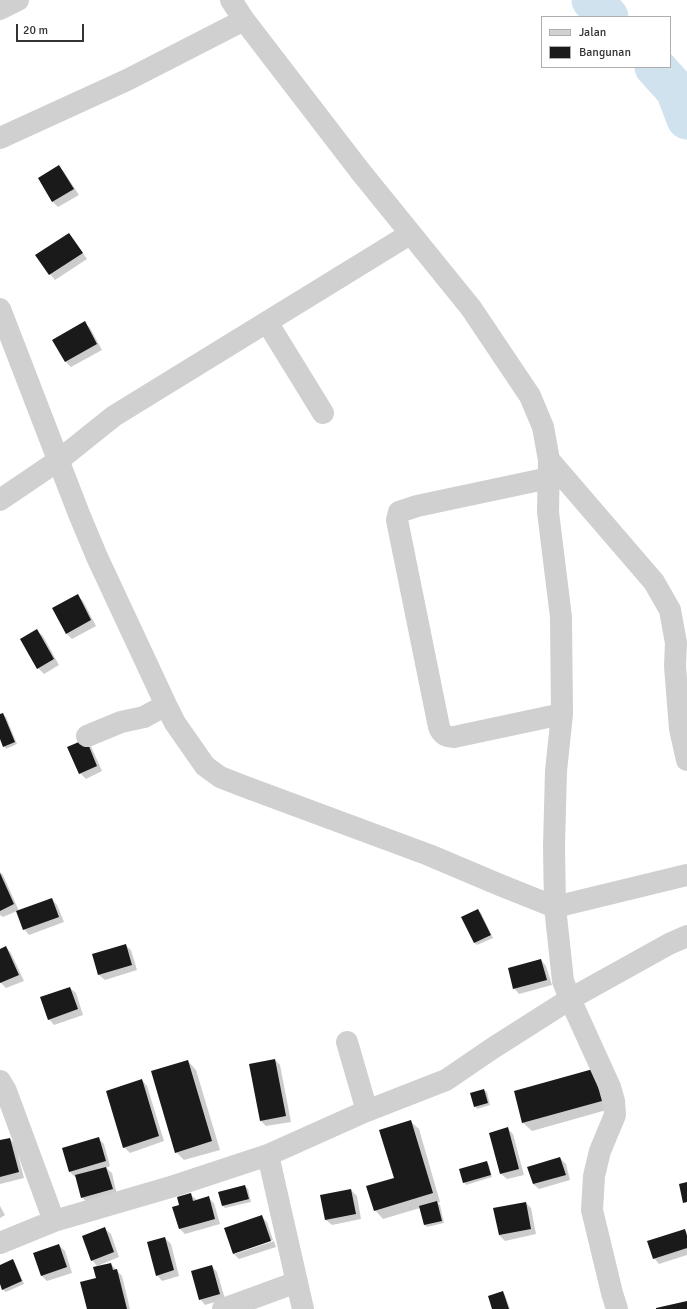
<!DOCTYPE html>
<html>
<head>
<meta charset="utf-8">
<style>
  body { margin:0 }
  #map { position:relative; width:687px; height:1309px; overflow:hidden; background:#fff; font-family:Signika,sans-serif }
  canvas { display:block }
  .legend { position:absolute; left:541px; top:16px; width:130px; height:52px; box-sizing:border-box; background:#fff; border:1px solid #adadad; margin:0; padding:5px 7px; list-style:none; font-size:12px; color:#333 }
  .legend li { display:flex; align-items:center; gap:8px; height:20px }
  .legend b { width:20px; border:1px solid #adadad }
  .scale { position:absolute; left:16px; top:24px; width:68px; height:18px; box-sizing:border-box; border:2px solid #333; border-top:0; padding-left:5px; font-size:12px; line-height:14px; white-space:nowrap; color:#333; -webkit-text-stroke:3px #fff; paint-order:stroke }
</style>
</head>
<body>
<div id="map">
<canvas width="687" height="1309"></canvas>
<ul class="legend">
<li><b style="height:5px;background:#d0d0d0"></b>Jalan</li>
<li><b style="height:11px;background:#1a1a1a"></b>Bangunan</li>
</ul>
<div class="scale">20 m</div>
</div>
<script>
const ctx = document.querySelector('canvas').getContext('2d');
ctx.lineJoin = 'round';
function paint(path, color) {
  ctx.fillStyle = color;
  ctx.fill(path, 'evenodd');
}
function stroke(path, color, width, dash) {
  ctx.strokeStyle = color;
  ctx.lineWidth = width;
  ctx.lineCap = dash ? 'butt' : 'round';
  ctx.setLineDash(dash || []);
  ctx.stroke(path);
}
paint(new Path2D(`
  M 59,166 L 64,172 L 79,195 L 58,207 L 53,202 L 39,179 Z
  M 69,234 L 74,240 L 87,259 L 55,280 L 50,274 Z
  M 84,322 L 90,328 L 102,350 L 71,367 L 66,362 L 54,340 Z
  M 78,596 L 83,601 L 96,626 L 72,639 L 66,633 Z
  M 37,631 L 43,636 L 59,665 L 44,674 L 38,668 Z
  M 3,714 L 6,717 L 17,744 L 6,749 L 4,746 L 0,736 L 0,715 Z
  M 91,746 L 102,771 L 86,779 L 80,773 L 68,748 Z
  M 0,872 L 3,875 L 19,911 L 52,899 L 57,905 L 64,922 L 29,935 L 24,929 L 17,911 L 3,917 L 0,915 Z
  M 478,910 L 481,913 L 493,938 L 477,945 L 475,943 Z
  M 125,945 L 131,950 L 137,970 L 105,980 L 99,975 L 93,955 Z
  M 6,947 L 11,953 L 24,981 L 6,988 L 0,982 L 0,950 Z
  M 541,960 L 546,966 L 552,985 L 519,994 L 514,988 Z
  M 70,988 L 76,993 L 83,1015 L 54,1025 L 49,1019 Z
  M 275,1060 L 280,1065 L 291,1122 L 266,1126 L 261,1121 Z
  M 188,1061 L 196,1070 L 220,1150 L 184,1160 L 176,1152 Z
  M 593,1070 L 610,1109 L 532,1131 L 523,1123 L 515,1091 Z
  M 142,1080 L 147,1086 L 164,1141 L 130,1153 L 124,1147 Z
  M 484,1090 L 487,1092 L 490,1105 L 477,1109 L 475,1106 Z
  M 410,1121 L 419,1129 L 440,1202 L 437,1203 L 440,1205 L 444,1223 L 427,1227 L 425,1225 L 420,1208 L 383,1219 L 375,1210 L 395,1179 Z
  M 507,1128 L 513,1134 L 524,1175 L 507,1179 L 501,1174 L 490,1133 Z
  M 98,1138 L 104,1144 L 110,1166 L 106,1168 L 112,1173 L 117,1195 L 87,1203 L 82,1197 L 76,1176 L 75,1177 L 69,1171 Z
  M 10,1139 L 15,1144 L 24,1178 L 0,1184 L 0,1141 Z
  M 560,1158 L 566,1164 L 570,1180 L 539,1189 L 533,1184 Z
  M 486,1162 L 489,1165 L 492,1177 L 466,1185 L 464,1182 Z
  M 245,1186 L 248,1189 L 251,1202 L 225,1208 L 223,1206 L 219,1193 Z
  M 351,1190 L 357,1196 L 361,1219 L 332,1225 L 326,1220 Z
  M 191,1195 L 197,1200 L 208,1197 L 214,1203 L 220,1224 L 185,1234 L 179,1228 L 180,1206 Z
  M 526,1203 L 531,1208 L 536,1234 L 505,1241 L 499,1235 L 495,1209 Z
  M 0,1206 L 5,1215 L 0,1218 Z
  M 262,1217 L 267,1222 L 273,1240 L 235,1252 L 235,1254 L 274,1241 L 276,1247 L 239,1259 L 234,1254 Z
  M 105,1229 L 111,1234 L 119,1257 L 97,1266 L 92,1260 Z
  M 685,1230 L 687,1233 L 687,1255 L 659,1264 L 654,1258 Z
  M 165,1238 L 171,1244 L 179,1276 L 162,1281 L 157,1275 Z
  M 59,1245 L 65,1251 L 72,1273 L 47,1281 L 41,1275 Z
  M 13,1260 L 15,1263 L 24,1284 L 6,1292 L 3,1290 L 0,1282 L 0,1266 Z
  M 111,1264 L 122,1276 L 130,1309 L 88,1309 L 98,1279 Z
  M 212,1266 L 217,1272 L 225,1299 L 205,1305 L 200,1299 Z
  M 503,1293 L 505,1295 L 510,1309 L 493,1309 Z`), '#0003');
stroke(new Path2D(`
  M 592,0 L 608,17
  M 655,67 L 676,90 L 687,119`), '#cfe2ee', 41);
paint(new Path2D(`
  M 59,165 L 74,189 L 52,202 L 38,178 Z
  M 69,233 L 83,253 L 49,275 L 35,255 Z
  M 85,321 L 97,344 L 65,362 L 52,340 Z
  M 78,594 L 91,620 L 66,634 L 52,608 Z
  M 37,629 L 54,659 L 37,669 L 20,639 Z
  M 3,713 L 15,742 L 3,747 L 0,739 L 0,714 Z
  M 86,739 L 97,766 L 79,774 L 67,747 Z
  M 0,873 L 14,904 L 0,911 Z
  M 52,898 L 59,917 L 23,930 L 16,911 Z
  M 478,909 L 491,935 L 474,943 L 461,917 Z
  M 126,944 L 132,965 L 98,975 L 92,954 Z
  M 6,946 L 19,975 L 0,983 L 0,949 Z
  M 541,959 L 547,980 L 513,989 L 508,968 Z
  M 70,987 L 78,1009 L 48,1020 L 40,997 Z
  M 275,1059 L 286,1116 L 260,1121 L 249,1064 Z
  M 188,1060 L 212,1141 L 175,1153 L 151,1071 Z
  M 593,1069 L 602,1101 L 522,1123 L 514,1091 Z
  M 142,1079 L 159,1136 L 123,1148 L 106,1091 Z
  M 484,1089 L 488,1103 L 474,1107 L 470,1093 Z
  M 411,1120 L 433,1193 L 374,1211 L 366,1186 L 394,1178 L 379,1130 Z
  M 508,1127 L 519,1169 L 500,1174 L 489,1133 Z
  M 99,1137 L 106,1161 L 69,1172 L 62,1148 Z
  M 10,1138 L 19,1172 L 0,1177 L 0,1140 Z
  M 560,1157 L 566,1175 L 533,1184 L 527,1167 Z
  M 487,1161 L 491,1175 L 463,1183 L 459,1169 Z
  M 106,1167 L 113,1189 L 81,1198 L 75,1175 Z
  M 687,1182 L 687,1202 L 683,1203 L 679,1184 Z
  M 245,1185 L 249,1199 L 222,1206 L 218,1192 Z
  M 351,1189 L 356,1214 L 325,1220 L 320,1195 Z
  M 191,1193 L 193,1201 L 209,1196 L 215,1219 L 179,1229 L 172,1207 L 179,1205 L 177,1197 Z
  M 437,1201 L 442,1221 L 424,1225 L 419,1206 Z
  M 526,1202 L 531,1229 L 499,1235 L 493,1208 Z
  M 262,1215 L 271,1241 L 233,1254 L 224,1228 Z
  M 105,1227 L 114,1252 L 91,1261 L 82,1236 Z
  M 685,1229 L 687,1236 L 687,1248 L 653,1259 L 647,1241 Z
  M 165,1237 L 174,1270 L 156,1276 L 147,1242 Z
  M 59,1244 L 67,1267 L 41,1276 L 33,1253 Z
  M 13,1259 L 22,1281 L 2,1290 L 0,1284 L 0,1265 Z
  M 111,1263 L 113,1270 L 117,1269 L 127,1309 L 87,1309 L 80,1282 L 96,1278 L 93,1267 Z
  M 212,1265 L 220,1294 L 199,1300 L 191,1271 Z
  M 503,1291 L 509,1309 L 492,1309 L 488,1296 Z
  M 687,1301 L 687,1309 L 656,1309 L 656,1308 Z`), '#1a1a1a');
stroke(new Path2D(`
  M 0,9 L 18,0
  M 0,138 L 127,80 L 244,20
  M 0,309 L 79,514 L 97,557 L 166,705 L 175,723 L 205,766 L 220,777 L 243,786 L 429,855 L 500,885 L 555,907 L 687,875
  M 267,322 L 323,413
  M 549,460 L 654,582 L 670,610 L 676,643 L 675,666 L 680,729 L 687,760
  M 549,478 L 417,506 L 399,512 L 397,520 L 439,727 C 442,735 446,737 454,737 L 562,714
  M 0,500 L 59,460 L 114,416 L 410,234
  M 87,736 L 121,722 L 144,717 L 166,705
  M 347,1042 L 367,1111
  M 0,1081 L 6,1091 L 54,1221
  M 268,1155 L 303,1309
  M 0,1243 L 54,1221 L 174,1186 L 268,1155 L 364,1112 L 446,1080 L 493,1048 L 570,999 L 563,981 L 555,907 L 554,846 L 556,771 L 562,714 L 561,617 L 548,512 L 549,460 L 543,427 L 530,396 L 471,308 L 360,171 L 244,20 L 231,0
  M 223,1309 L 297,1282
  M 617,1309 L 612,1293 L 592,1210 L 594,1176 L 600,1151 L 615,1115 L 614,1101 L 610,1087 L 570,999 L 669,944 L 687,936`), '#d0d0d0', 22);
</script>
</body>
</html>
